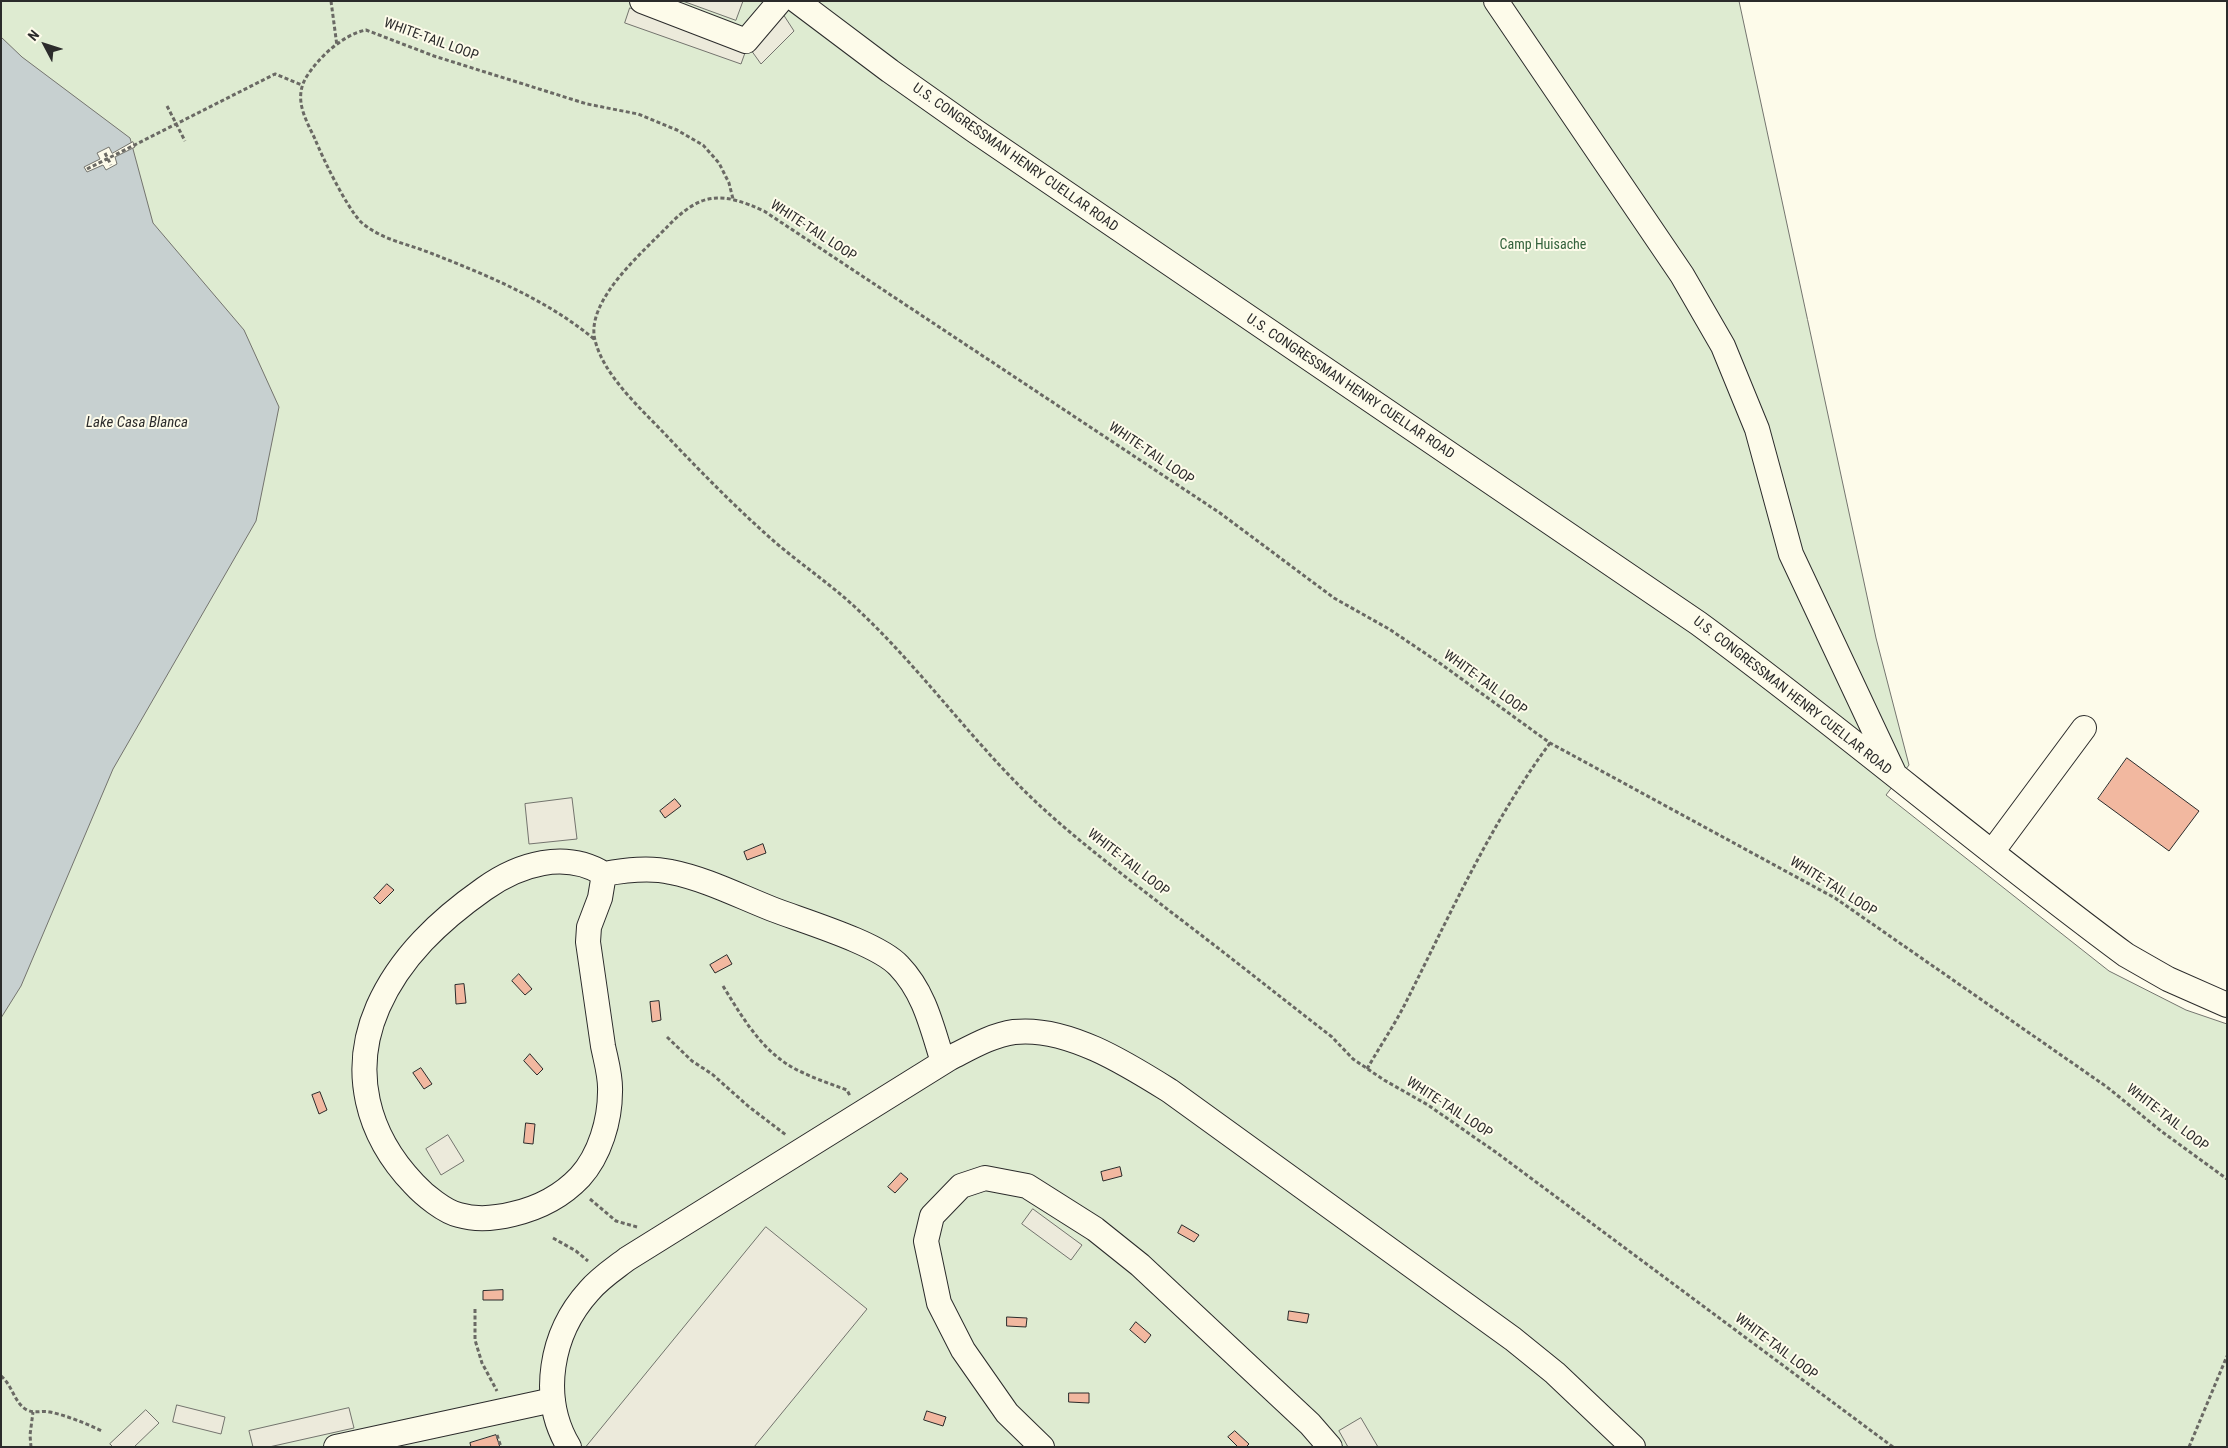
<!DOCTYPE html>
<html>
<head>
<meta charset="utf-8">
<style>
  body { margin:0 }
  #map { position:relative; width:2228px; height:1448px; overflow:hidden; background:#fdfbea; font-family:"Roboto Condensed",sans-serif }
  canvas { display:block }
  .frame { position:absolute; inset:0; border:2px solid #2b2b2b; pointer-events:none }
  .north { position:absolute; left:20px; top:20px; width:50px; height:50px; -webkit-text-stroke:4px #fdfbea; paint-order:stroke; rotate:310deg; font-size:14px; font-weight:700; line-height:20px; text-align:center; color:#2b2b2b }
  .north::after { content:''; display:block; margin:auto; width:18px; height:22px; background:#2b2b2b; clip-path:polygon(50% 0,100% 100%,50% 72%,0 100%) }
</style>
</head>
<body>
<div id="map">
<canvas width="2228" height="1448"></canvas>
<div class="frame"></div>
<div class="north">N</div>
</div>
<script>
const ctx = document.querySelector('canvas').getContext('2d');
ctx.lineJoin = 'round';
function paint(path, color) {
  ctx.fillStyle = color;
  ctx.fill(path, 'evenodd');
}
function stroke(path, color, width, dash) {
  ctx.strokeStyle = color;
  ctx.lineWidth = width;
  ctx.lineCap = dash ? 'butt' : 'round';
  ctx.setLineDash(dash || []);
  ctx.stroke(path);
}
function label(font, color, halo, rows, align = 'center') {
  ctx.font = font + ' "Roboto Condensed",sans-serif';
  ctx.lineWidth = 4;
  ctx.setLineDash([]);
  ctx.textBaseline = 'middle';
  ctx.strokeStyle = halo;
  ctx.fillStyle = color;
  for (const [text, x, y, turn = 0] of rows) {
    ctx.save();
    ctx.translate(x, y);
    ctx.rotate((+turn || 0) * Math.PI / 180);
    ctx.textAlign = isNaN(turn) ? turn : align;
    if (halo) ctx.strokeText(text, 0, 0);
    ctx.fillText(text, 0, 0);
    ctx.restore();
  }
}
const green = new Path2D(`
  M 1,1 L 1739,1 L 1876,638 L 1909,765 L 1886,795 L 2109,971 L 2186,1010 L 2227,1024 L 2227,1447 L 1,1447 Z`);
paint(green, '#deebd1');
stroke(green, '#74746e', 1);
const parking = new Path2D(`
  M 683,1 L 743,1 L 736,20 Z
  M 630,8 L 746,50 L 741,64 L 625,23 Z
  M 783,14 L 794,31 L 761,64 L 751,50 Z
  M 572,798 L 577,839 L 529,844 L 525,804 Z
  M 448,1135 L 464,1161 L 441,1175 L 426,1149 Z
  M 1033,1209 L 1082,1245 L 1071,1260 L 1022,1224 Z
  M 766,1227 L 867,1309 L 754,1447 L 586,1447 Z
  M 177,1405 L 225,1417 L 221,1434 L 173,1422 Z
  M 349,1408 L 354,1428 L 269,1447 L 253,1447 L 249,1431 Z
  M 146,1410 L 159,1423 L 134,1447 L 113,1447 L 110,1444 Z
  M 1361,1418 L 1378,1447 L 1348,1447 L 1339,1431 Z`);
paint(parking, '#eceadb');
stroke(parking, '#74746e', 1);
const water = new Path2D(`
  M 1,37 L 22,57 L 130,138 L 153,223 L 244,330 L 279,407 L 256,521 L 113,769 L 21,986 L 1,1018 Z`);
paint(water, '#c7d0d0');
stroke(water, '#74746e', 1);
const pier = new Path2D(`
  M 133,142 L 135,147 L 115,157 L 117,164 L 106,170 L 103,165 L 87,172 L 84,167 L 100,159 L 97,153 L 109,147 L 112,153 Z`);
paint(pier, '#fdfbea');
stroke(pier, '#74746e', 1);
const building = new Path2D(`
  M 2127,758 L 2199,811 L 2169,851 L 2098,799 Z
  M 675,799 L 681,806 L 665,818 L 660,811 Z
  M 763,844 L 766,853 L 747,860 L 744,852 Z
  M 387,884 L 394,890 L 380,904 L 374,898 Z
  M 727,955 L 732,964 L 715,973 L 710,965 Z
  M 519,974 L 532,989 L 525,995 L 512,981 Z
  M 464,984 L 466,1003 L 456,1004 L 455,985 Z
  M 659,1001 L 661,1020 L 652,1022 L 650,1002 Z
  M 530,1054 L 543,1069 L 537,1075 L 524,1061 Z
  M 421,1068 L 432,1084 L 424,1089 L 413,1073 Z
  M 320,1092 L 327,1110 L 319,1114 L 312,1095 Z
  M 526,1123 L 535,1124 L 533,1144 L 524,1143 Z
  M 1120,1167 L 1122,1176 L 1103,1181 L 1101,1172 Z
  M 901,1173 L 908,1179 L 895,1193 L 888,1187 Z
  M 1182,1225 L 1199,1235 L 1194,1242 L 1178,1233 Z
  M 503,1290 L 503,1300 L 483,1300 L 483,1291 Z
  M 1289,1311 L 1309,1314 L 1307,1323 L 1288,1320 Z
  M 1007,1317 L 1027,1318 L 1026,1327 L 1007,1326 Z
  M 1136,1322 L 1151,1335 L 1145,1343 L 1130,1330 Z
  M 1069,1393 L 1089,1393 L 1089,1403 L 1069,1402 Z
  M 927,1411 L 946,1417 L 943,1426 L 924,1420 Z
  M 1235,1431 L 1249,1444 L 1246,1447 L 1238,1447 L 1228,1437 Z
  M 496,1435 L 500,1447 L 471,1447 L 470,1443 Z`);
paint(building, '#f2b8a0');
stroke(building, '#2b2b2b', 1);
const minor = new Path2D(`
  M 642,1 L 746,41 L 780,1
  M 797,1 L 890,71 L 975,131 L 1698,623 C 1844,730 1981,848 2126,955 L 2168,979 L 2227,1005
  M 1496,1 L 1682,275 L 1723,346 L 1757,429 L 1791,554 L 1894,773
  M 1992,852 L 2084,728
  M 604,874 L 600,898 L 589,927 L 588,942 C 593,977 598,1011 603,1046 C 606,1061 611,1077 610,1092 C 610,1120 600,1155 580,1177 C 562,1196 539,1208 513,1214 C 497,1218 476,1220 459,1215 C 445,1212 424,1195 414,1184 C 367,1135 350,1071 378,1007 C 400,957 440,920 484,889 C 519,864 565,850 604,874 C 626,870 649,867 671,872 C 706,879 739,896 772,909 C 803,921 878,943 899,966 C 925,993 932,1028 943,1062
  M 336,1447 L 553,1400
  M 569,1447 C 539,1397 551,1333 589,1291 C 600,1278 614,1269 627,1259 L 950,1058 C 970,1048 992,1035 1014,1032 C 1067,1026 1127,1064 1170,1091 L 1513,1339 L 1555,1373 L 1633,1447
  M 1042,1447 L 1007,1413 L 963,1350 L 939,1303 L 926,1241 L 932,1216 L 961,1186 L 985,1178 L 1027,1186 L 1095,1229 L 1140,1265 L 1310,1424 L 1330,1447`);
stroke(minor, '#2b2b2b', 26);
stroke(new Path2D(`
  M 331,1 L 337,46
  M 167,106 L 185,141
  M 105,153 L 111,165
  M 87,169 L 275,74 L 302,85
  M 594,339 C 547,300 489,276 433,254 C 409,244 381,240 361,222 C 347,208 323,159 315,139 C 305,118 293,98 307,76 C 319,57 344,34 366,30 L 434,56 L 587,104 L 638,114 L 677,130 L 703,145 L 719,163 L 729,183 L 733,199
  M 723,986 C 741,1015 759,1047 790,1066 C 807,1076 828,1083 847,1090 L 850,1096
  M 667,1037 L 692,1061 L 712,1074 L 748,1106 L 786,1135
  M 1367,1069 C 1379,1048 1393,1027 1404,1006 C 1449,917 1490,824 1550,743
  M 590,1199 L 616,1221 L 637,1227
  M 553,1238 L 576,1251 L 588,1261
  M 475,1309 L 475,1340 L 482,1363 L 497,1391
  M 1,1376 C 13,1386 14,1403 27,1410 C 35,1414 42,1410 50,1412 C 68,1416 85,1423 102,1431
  M 497,1435 L 501,1447
  M 31,1447 L 30,1435 L 33,1412
  M 1893,1447 L 1497,1153 L 1428,1105 L 1384,1080 L 1353,1059 L 1332,1037 C 1278,995 1225,953 1171,912 C 1126,877 1079,842 1037,803 C 972,742 921,668 855,607 C 830,584 802,565 776,543 C 736,508 699,470 662,431 C 639,407 603,374 595,340 C 585,301 643,252 668,226 C 702,191 722,192 764,211 L 1220,513 L 1334,598 L 1389,629 L 1441,664 L 1550,743 L 1835,898 L 2107,1087 L 2161,1131 L 2227,1179
  M 2189,1447 L 2227,1356`), '#6a6964', 3, [4, 2.5]);
stroke(minor, '#fdfbea', 24);
label('14px', '#2b2b2b', '#fdfbea', [
  ["WHITE-TAIL LOOP",431,40,20],
  ["U.S. CONGRESSMAN HENRY CUELLAR ROAD",1015,158,35],
  ["WHITE-TAIL LOOP",813,231,33],
  ["U.S. CONGRESSMAN HENRY CUELLAR ROAD",1350,387,34],
  ["WHITE-TAIL LOOP",1151,454,34],
  ["WHITE-TAIL LOOP",1485,683,36],
  ["U.S. CONGRESSMAN HENRY CUELLAR ROAD",1792,696,38],
  ["WHITE-TAIL LOOP",1128,863,38],
  ["WHITE-TAIL LOOP",1833,887,32],
  ["WHITE-TAIL LOOP",1449,1108,33],
  ["WHITE-TAIL LOOP",2167,1118,38],
  ["WHITE-TAIL LOOP",1776,1347,37]
]);
label('14px', '#34623c', '#fdfbea', [
  ["Camp Huisache",1543,245]
]);
label('italic 15px', '#2b2b2b', '#fdfbea', [
  ["Lake Casa Blanca",137,423]
]);
</script>
</body>
</html>
